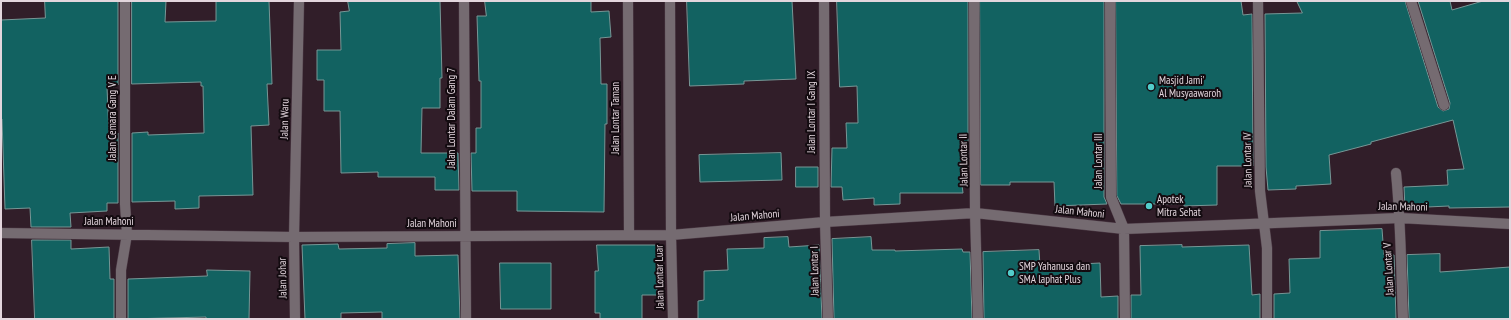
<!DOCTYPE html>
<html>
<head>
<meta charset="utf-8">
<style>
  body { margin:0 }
  #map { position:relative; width:1511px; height:320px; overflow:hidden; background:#311e29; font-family:"PT Sans Narrow",sans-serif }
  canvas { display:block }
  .frame { position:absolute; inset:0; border:2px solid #e3d6dd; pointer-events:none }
</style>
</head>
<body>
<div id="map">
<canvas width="1511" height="320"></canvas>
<div class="frame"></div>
</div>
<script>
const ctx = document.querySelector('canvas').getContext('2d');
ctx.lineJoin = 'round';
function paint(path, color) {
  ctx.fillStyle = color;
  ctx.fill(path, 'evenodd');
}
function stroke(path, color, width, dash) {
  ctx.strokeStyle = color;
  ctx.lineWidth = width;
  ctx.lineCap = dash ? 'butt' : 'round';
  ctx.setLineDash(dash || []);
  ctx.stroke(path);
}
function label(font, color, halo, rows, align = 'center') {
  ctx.font = font + ' "PT Sans Narrow",sans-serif';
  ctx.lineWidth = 4;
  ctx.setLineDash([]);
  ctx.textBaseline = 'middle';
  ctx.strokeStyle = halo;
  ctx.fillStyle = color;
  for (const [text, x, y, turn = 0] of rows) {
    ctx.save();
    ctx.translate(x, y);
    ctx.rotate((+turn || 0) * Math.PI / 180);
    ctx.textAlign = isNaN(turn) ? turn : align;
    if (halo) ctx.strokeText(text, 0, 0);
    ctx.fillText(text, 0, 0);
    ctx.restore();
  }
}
const building = new Path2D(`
  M 45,1 L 118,1 L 118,85 L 114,85 L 114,87 L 107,87 L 109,134 L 118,133 L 118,203 L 107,203 L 107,211 L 70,213 L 71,227 L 31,227 L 30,208 L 5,209 L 2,119 L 1,119 L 1,20 L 45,18 Z
  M 132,1 L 166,1 L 165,22 L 216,21 L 216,1 L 269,1 L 272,84 L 267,84 L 269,125 L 251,126 L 253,195 L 199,196 L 199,208 L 175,209 L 175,201 L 132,202 L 132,133 L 148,132 L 148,135 L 204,133 L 203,86 L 201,86 L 201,82 L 132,84 Z
  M 348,1 L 440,1 L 442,78 L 440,78 L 440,108 L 422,108 L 421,153 L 458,153 L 459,190 L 435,190 L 435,177 L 378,177 L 378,172 L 341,173 L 340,111 L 324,111 L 324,80 L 317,80 L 317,50 L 341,50 L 340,12 L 349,11 Z
  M 485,1 L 591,1 L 591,12 L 609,11 L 611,37 L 600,38 L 601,84 L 607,84 L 607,124 L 605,124 L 604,212 L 517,211 L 517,191 L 472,191 L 471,153 L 476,153 L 476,128 L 481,128 L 481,81 L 479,81 L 477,16 L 486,16 Z
  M 687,1 L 792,1 L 796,79 L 744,81 L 744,84 L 690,86 Z
  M 837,1 L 968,1 L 968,185 L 962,185 L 963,193 L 900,193 L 900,204 L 874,205 L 874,198 L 843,200 L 842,187 L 831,187 L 832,148 L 847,148 L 846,123 L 858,123 L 857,86 L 840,87 Z
  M 980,1 L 1104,1 L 1104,197 L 1107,204 L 1055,206 L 1054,182 L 1010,182 L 1010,185 L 981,185 Z
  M 1116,1 L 1241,1 L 1243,15 L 1252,14 L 1253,166 L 1217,166 L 1217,205 L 1184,206 L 1184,204 L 1121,204 L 1117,196 Z
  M 1297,1 L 1405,1 L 1438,107 L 1443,111 L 1449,109 L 1450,103 L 1418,1 L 1450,1 L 1452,10 L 1483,1 L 1510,1 L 1510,207 L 1449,208 L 1449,206 L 1405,208 L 1404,187 L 1448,185 L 1447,170 L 1464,169 L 1453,120 L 1371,142 L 1371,144 L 1329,155 L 1331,184 L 1296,186 L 1296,189 L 1268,190 L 1266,167 L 1265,14 L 1302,13 Z
  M 781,153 L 782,180 L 700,182 L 699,155 Z
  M 796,167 L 818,167 L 818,187 L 796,187 Z
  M 1382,229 L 1384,255 L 1394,255 L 1396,319 L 1274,319 L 1274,294 L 1290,293 L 1289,259 L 1320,258 L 1320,231 Z
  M 788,237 L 789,247 L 819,245 L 822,319 L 698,319 L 698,301 L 704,300 L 704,271 L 728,270 L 727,249 L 764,248 L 764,238 Z
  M 871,237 L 872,250 L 895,250 L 895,251 L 962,249 L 963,252 L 970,252 L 972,319 L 834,319 L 832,239 Z
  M 32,240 L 71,240 L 71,249 L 109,247 L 110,279 L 114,279 L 114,319 L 35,319 Z
  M 415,243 L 415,256 L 458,255 L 460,319 L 382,319 L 382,312 L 341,313 L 341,319 L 305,319 L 302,245 L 338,244 L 339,249 L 387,248 L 387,244 Z
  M 597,245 L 657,245 L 657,295 L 642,295 L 642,319 L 600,319 L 600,313 L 595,313 L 595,271 L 598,271 Z
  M 1182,245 L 1182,247 L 1249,245 L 1252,295 L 1260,294 L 1260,319 L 1131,319 L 1131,295 L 1141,295 L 1140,246 Z
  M 1039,250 L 1040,266 L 1100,263 L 1101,297 L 1118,296 L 1118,319 L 984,319 L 983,252 Z
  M 1440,254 L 1440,272 L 1510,267 L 1510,319 L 1409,319 L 1407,255 Z
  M 500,263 L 551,263 L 551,309 L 501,309 Z
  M 207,270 L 250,271 L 249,319 L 206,319 L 206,317 L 128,319 L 128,279 L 207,276 Z`);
paint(building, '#126261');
stroke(building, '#779796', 1);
const minor = new Path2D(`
  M 464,1 L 466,319
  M 628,1 L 629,235
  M 670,1 L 671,235 L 673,319
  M 824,1 L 825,222 L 828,319
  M 974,1 L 975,213 L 978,319
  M 1110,1 L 1111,197 L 1124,229 L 1125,319
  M 1258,1 L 1260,191 L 1267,248 L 1267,319
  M 1411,1 L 1444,105
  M 1396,173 C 1401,222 1401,270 1403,319
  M 1,233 L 294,237 L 671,235 L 825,222 L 975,213 L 1124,229 L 1400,218 L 1510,224
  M 121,319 L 121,270 L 127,234 L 125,204 L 125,1
  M 295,319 L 294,237 L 299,1`);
stroke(minor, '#4d3b46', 11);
stroke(minor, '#756b71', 10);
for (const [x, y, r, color] of [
  [1151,87,4,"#53cdcb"],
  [1149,206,4,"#53cdcb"],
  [1011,273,4,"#53cdcb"]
]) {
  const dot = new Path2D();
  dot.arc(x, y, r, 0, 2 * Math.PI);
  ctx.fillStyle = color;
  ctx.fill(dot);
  stroke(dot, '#130b10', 1.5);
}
label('11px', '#e3d6dd', '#130b10', [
  ["Masjid Jami'",1159,81],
  ["Al Musyaawaroh",1159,94],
  ["Apotek",1157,200],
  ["Mitra Sehat",1157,213],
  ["SMP Yahanusa dan",1019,267],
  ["SMA laphat Plus",1019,280]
], 'left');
label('11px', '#e3d6dd', '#130b10', [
  ["Jalan Lontar I Gang IX",812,112,-90],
  ["Jalan Cemara Gang V E",113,118,-90],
  ["Jalan Lontar Dalam Gang 7",452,118,-90],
  ["Jalan Lontar Taman",616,118,-90],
  ["Jalan Waru",285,119,-89],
  ["Jalan Lontar II",964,160,-91],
  ["Jalan Lontar IV",1248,160,-91],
  ["Jalan Lontar III",1099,161,-90],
  ["Jalan Mahoni",1403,207,1],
  ["Jalan Mahoni",1080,212,6],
  ["Jalan Mahoni",755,216,-5],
  ["Jalan Mahoni",109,222],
  ["Jalan Mahoni",432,224],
  ["Jalan Lontar V",1389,269,-93],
  ["Jalan Lontar I",815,271,-91],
  ["Jalan Lontar Luar",660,277,-91],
  ["Jalan Johar",283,278,-91]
]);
</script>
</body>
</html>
